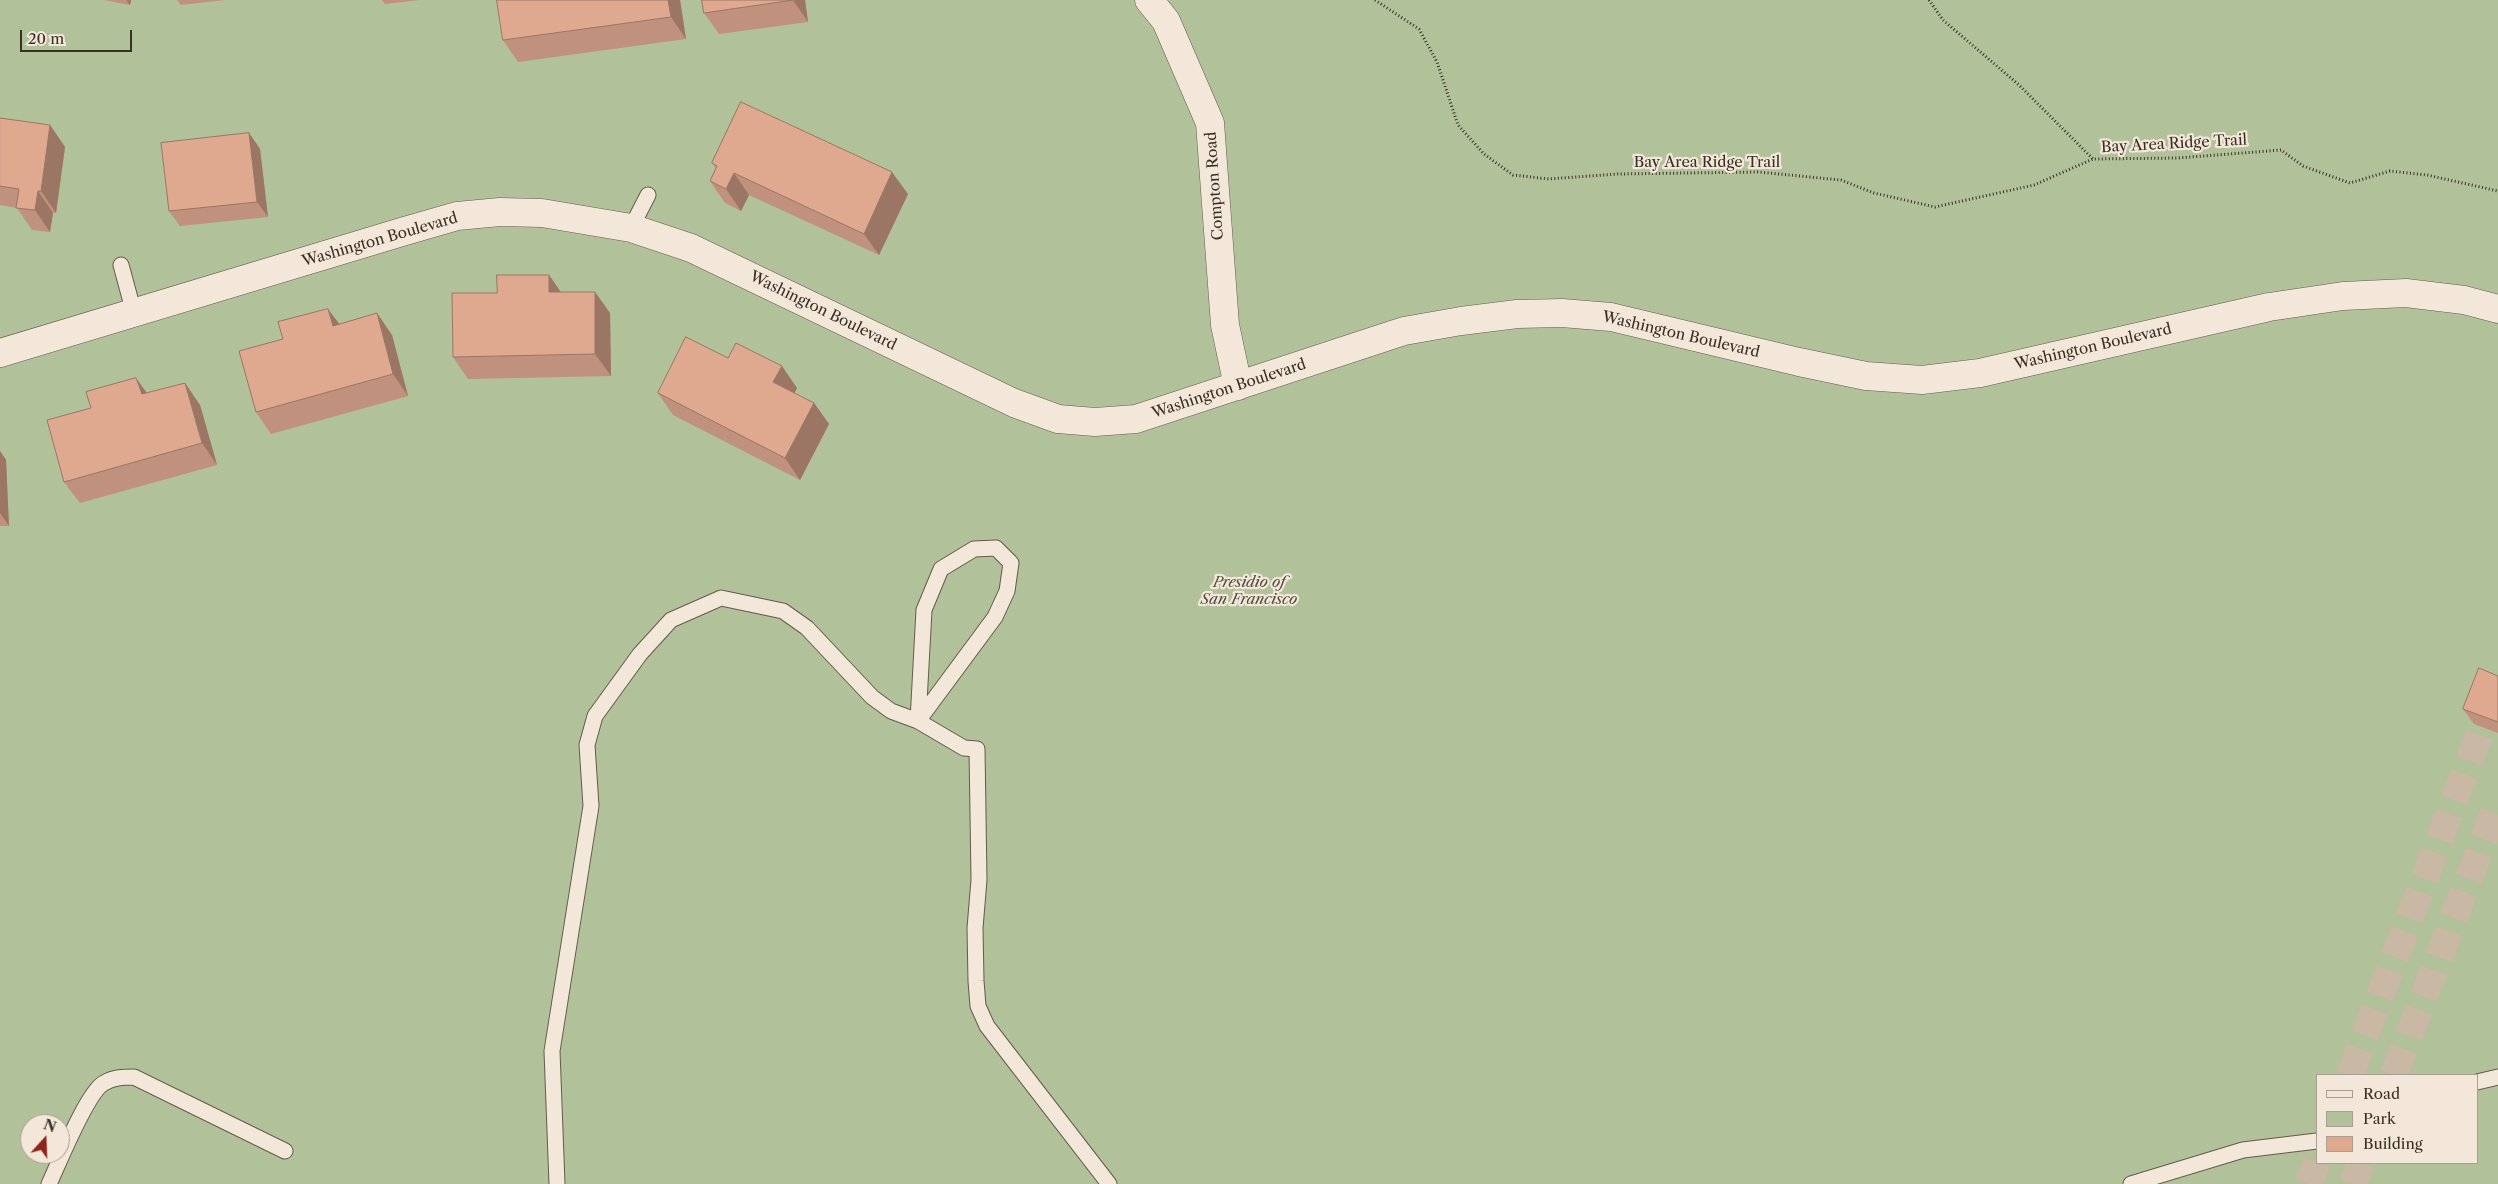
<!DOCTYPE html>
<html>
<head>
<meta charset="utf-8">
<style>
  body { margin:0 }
  #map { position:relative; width:2498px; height:1184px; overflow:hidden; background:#ebdac3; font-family:"Libre Caslon Text",serif }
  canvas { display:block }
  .legend { position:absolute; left:2316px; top:1074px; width:162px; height:90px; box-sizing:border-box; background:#f2e7d8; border:1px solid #a89e91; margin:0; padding:6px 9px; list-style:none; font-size:15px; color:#3a3026 }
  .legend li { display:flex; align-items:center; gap:10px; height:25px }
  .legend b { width:25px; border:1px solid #a89e91 }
  .north { position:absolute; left:20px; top:1114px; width:50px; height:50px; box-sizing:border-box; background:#f2e7d8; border:1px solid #a89e91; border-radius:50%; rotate:20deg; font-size:14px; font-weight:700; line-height:20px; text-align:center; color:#3a3026 }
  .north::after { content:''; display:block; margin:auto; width:18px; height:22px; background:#8f2418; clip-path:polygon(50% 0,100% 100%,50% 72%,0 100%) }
  .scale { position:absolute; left:20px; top:30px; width:112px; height:22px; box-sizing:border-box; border:2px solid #3a3026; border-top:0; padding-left:6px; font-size:15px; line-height:18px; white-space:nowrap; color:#3a3026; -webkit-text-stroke:4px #f2e7d8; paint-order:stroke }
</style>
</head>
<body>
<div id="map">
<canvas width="2498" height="1184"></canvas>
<ul class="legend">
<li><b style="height:6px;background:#f2e7d8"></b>Road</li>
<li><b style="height:14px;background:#b1c199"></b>Park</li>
<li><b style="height:14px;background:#dfa990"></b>Building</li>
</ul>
<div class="north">N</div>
<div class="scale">20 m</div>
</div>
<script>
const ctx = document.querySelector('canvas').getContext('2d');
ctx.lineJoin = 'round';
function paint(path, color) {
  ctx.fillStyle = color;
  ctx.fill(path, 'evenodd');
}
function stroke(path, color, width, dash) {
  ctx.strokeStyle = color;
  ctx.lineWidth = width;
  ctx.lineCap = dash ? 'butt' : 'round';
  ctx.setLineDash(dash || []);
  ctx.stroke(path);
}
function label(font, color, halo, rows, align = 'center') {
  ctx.font = font + ' "Libre Caslon Text",serif';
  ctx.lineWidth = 4.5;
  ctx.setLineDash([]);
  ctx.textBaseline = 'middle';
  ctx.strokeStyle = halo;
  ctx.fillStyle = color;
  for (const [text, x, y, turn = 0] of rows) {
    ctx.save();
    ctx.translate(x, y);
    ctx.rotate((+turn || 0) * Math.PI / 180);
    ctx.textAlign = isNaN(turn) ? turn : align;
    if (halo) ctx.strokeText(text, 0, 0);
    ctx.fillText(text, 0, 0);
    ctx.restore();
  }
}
paint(new Path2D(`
  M 0,0 L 2498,0 L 2498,1184 L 0,1184 ZM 2317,1075 L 2477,1075 L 2477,1163 L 2317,1163 ZM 30,1124 L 60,1124 L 60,1154 L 30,1154 Z`), '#b1c199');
stroke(new Path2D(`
  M 2350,1075 L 2498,685
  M 2394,1075 L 2498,802
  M 2308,1184 L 2317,1162
  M 2353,1184 L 2361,1163`), '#c8b8a4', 28, [28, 14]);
const lane = new Path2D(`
  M 631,228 L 648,195
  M 121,265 L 134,313
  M 996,548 L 1011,563 L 1007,591 L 995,617 L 918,721 L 924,610 L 941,569 L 974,549 Z
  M 2477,1082 L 2498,1077
  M 49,1184 C 59,1163 87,1092 104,1083 C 114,1077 124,1077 134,1077 L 285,1151
  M 557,1184 L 552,1051 L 591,806 L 587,745 L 595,716 L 640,654 L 671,620 L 721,598 L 783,611 L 807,628 L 872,697 L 891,711 L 918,721 L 964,748 L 977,749 L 979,880 L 975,928 L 976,981 L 978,1006 L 987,1026 L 1109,1184
  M 2131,1184 L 2243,1150 L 2317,1141`);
const street = new Path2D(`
  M 1149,0 L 1166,21 L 1210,123 L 1225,325 L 1238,386
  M 0,353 L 405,231 L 457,216 L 500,212 L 542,213 L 631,228 L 691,248 L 1014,403 L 1058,419 L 1095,422 L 1136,419 L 1404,331 L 1461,321 L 1517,314 L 1562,313 L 1611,317 L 1799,362 L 1866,376 L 1922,380 L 1980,373 L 2269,307 L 2343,296 L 2406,293 L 2464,300 L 2498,309`);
stroke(lane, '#665a4d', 17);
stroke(street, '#665a4d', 29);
stroke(new Path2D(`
  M 1375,0 L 1419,29 L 1437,62 L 1458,125 L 1484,154 L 1513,175 L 1549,179 L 1618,174 L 1758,172 L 1841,180 L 1874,193 L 1935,207 L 2034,185 L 2093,159 L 2178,158 L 2281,150 L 2303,166 L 2350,183 L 2390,171 L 2427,175 L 2498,191
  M 1929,0 L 1943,20 L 2019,85 L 2093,159`), '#3a3026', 3, [1, 2.5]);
stroke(lane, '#f2e7d8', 15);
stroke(street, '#f2e7d8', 28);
paint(new Path2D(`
  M 104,0 L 131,0 L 130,5 Z
  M 177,0 L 225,0 L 181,5 Z
  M 382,0 L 420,0 L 385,4 Z
  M 680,0 L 686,39 L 518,62 L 503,40 Z
  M 702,0 L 805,0 L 808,22 L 719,34 L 704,13 Z
  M 0,118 L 50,125 L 65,147 L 56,213 L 53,213 L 50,232 L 32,230 L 17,208 L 0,205 Z
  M 249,133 L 260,149 L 268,217 L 180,226 L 169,211 Z
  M 712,163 L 908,194 L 879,255 L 749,195 L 741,211 L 725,203 L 710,181 L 716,168 Z
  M 549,275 L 561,292 L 595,292 L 610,313 L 611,376 L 468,379 L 453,357 L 497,293 Z
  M 339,324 L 392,335 L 408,396 L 271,434 L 256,412 Z
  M 728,358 L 797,388 L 794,393 L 814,403 L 829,424 L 800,480 L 673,415 L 658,393 Z
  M 200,405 L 217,465 L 80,503 L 64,482 Z
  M 0,451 L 6,460 L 9,526 L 0,526 Z
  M 2498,676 L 2498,733 L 2474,724 L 2463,709 Z`), '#c0917c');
paint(new Path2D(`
  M 126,0 L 131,0 L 130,5 Z
  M 668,0 L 680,0 L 686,39 L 671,17 Z
  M 793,0 L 805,0 L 808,22 Z
  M 50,125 L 65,147 L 56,213 L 41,191 Z
  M 249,133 L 260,149 L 268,217 L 257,202 Z
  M 892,172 L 908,194 L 879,255 L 864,234 Z
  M 734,173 L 749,195 L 741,211 L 726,189 Z
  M 38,191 L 53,213 L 50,232 L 35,210 Z
  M 549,275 L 564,297 L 549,292 Z
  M 595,292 L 610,313 L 611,376 L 595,354 Z
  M 328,309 L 344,330 L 333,326 Z
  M 377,313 L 392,335 L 408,396 L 393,374 Z
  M 782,366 L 797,388 L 789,404 L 773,382 Z
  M 136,378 L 152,400 L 142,394 Z
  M 185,383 L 200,405 L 217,465 L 202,443 Z
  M 814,403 L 829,424 L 800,480 L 785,458 Z
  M 0,451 L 6,460 L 9,526 L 0,513 Z`), '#9c7665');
const building = new Path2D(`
  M 497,0 L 668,0 L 671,17 L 503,40 Z
  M 702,0 L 793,0 L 704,13 Z
  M 741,102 L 892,172 L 864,234 L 734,173 L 726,189 L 710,181 L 717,166 L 712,163 Z
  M 0,118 L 50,125 L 41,191 L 38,191 L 35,210 L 16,208 L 19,189 L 0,186 Z
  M 249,133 L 257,202 L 169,211 L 161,143 Z
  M 497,275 L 549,275 L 549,292 L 595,292 L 595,354 L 453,357 L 452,293 L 497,293 Z
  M 328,309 L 333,326 L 377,313 L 393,374 L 256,412 L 239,351 L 283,339 L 278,322 Z
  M 686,337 L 728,358 L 736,343 L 782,366 L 773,382 L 814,403 L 785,458 L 658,393 Z
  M 136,378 L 142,394 L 185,383 L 202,443 L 64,482 L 47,420 L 91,408 L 86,392 Z
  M 2479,668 L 2498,676 L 2498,722 L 2463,709 Z`);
paint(building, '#dfa990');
stroke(building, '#9c7665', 1);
label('15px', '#3a3026', '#f2e7d8', [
  ["Bay Area Ridge Trail",2174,144,-3],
  ["Bay Area Ridge Trail",1707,163],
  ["Compton Road",1215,186,-94],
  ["Washington Boulevard",380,240,-16],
  ["Washington Boulevard",823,311,26],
  ["Washington Boulevard",1681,335,13],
  ["Washington Boulevard",2093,347,-13],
  ["Washington Boulevard",1229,389,-18]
]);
label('italic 15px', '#524d3d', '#f2e7d8', [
  ["Presidio of",1249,583],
  ["San Francisco",1249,600]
]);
</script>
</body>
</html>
